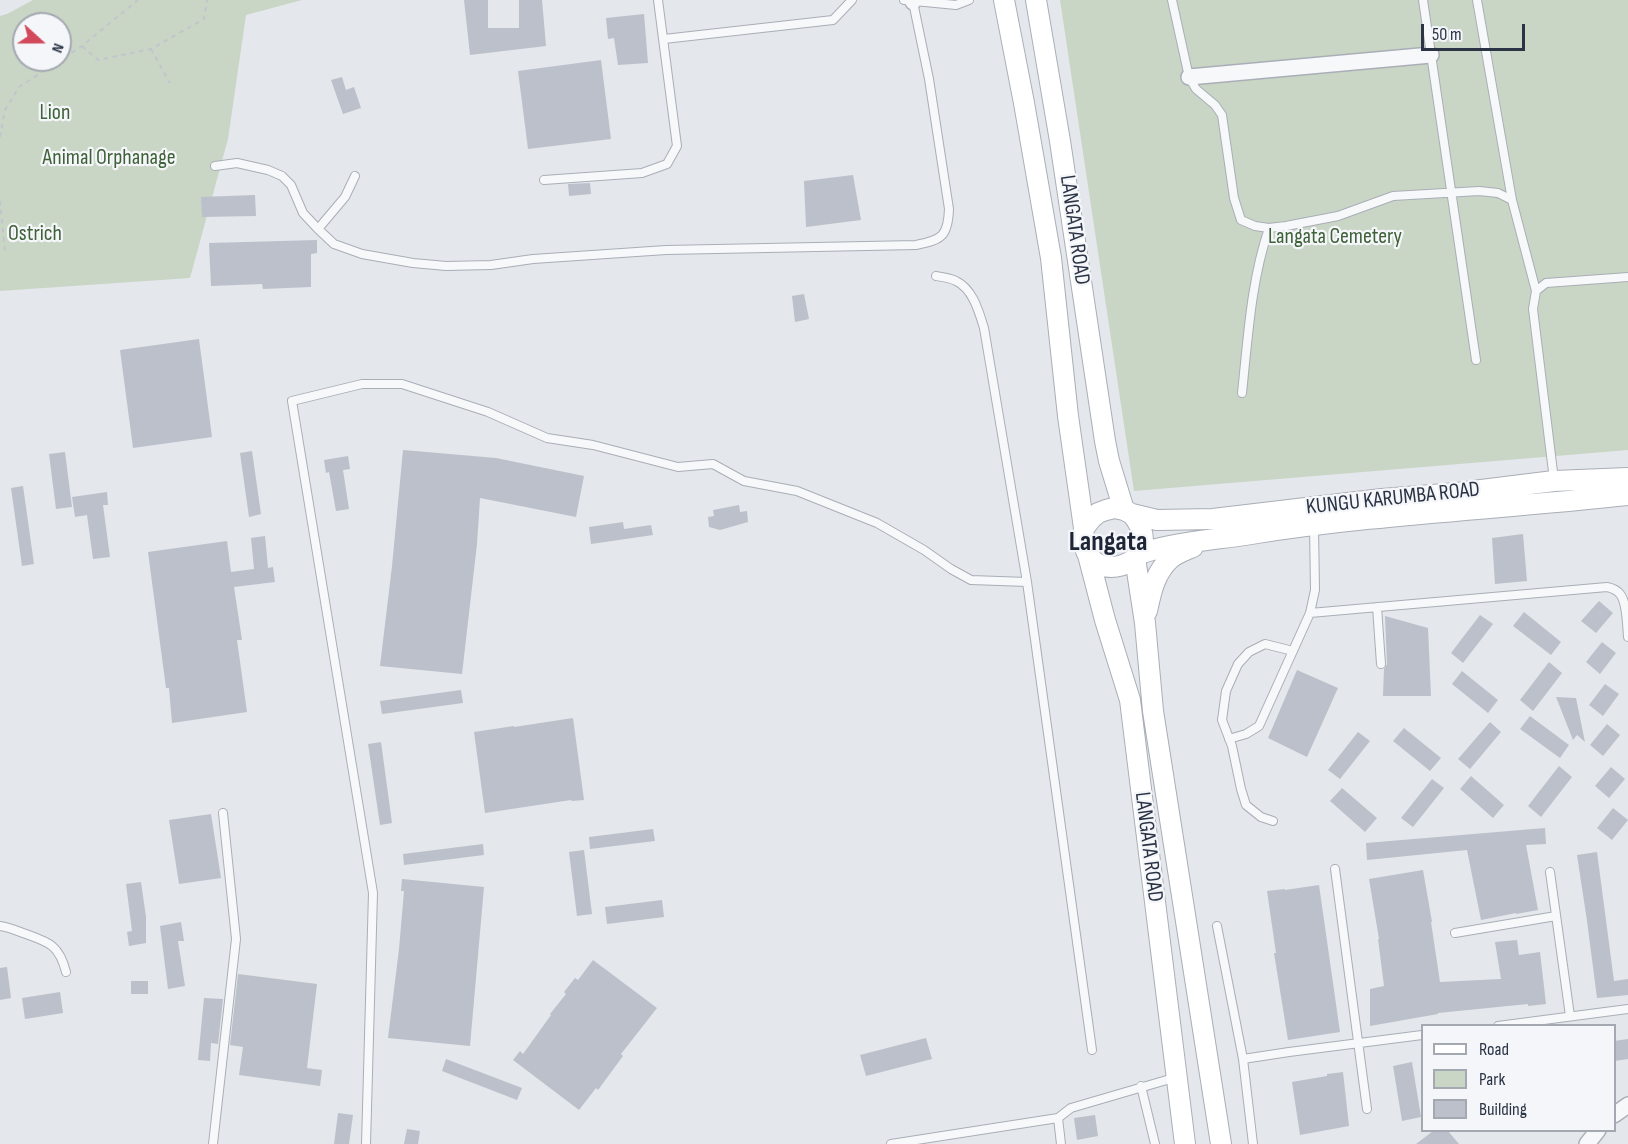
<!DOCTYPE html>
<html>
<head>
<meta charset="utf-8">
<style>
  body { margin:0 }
  #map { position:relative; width:1628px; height:1144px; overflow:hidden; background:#e4e7ec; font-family:"Sofia Sans Condensed",sans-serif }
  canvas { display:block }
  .legend { position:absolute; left:1421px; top:1024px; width:195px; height:108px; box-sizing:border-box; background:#f4f6f9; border:2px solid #a4a8b1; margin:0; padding:8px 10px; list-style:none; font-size:18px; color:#2b3445 }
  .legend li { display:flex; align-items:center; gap:12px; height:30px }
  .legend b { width:30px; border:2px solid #a4a8b1 }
  .north { position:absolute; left:12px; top:12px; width:60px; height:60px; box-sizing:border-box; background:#f4f6f9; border:2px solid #a4a8b1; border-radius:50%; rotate:111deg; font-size:16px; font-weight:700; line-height:24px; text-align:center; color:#2b3445 }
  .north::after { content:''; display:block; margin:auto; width:21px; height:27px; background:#d1495b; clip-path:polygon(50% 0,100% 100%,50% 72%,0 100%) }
  .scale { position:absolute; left:1421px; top:24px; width:104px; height:27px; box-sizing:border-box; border:3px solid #2b3445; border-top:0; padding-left:8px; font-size:18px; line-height:21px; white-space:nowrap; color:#2b3445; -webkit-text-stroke:4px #f4f6f9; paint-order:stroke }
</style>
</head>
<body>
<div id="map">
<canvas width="1628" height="1144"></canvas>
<ul class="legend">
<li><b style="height:8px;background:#fff"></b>Road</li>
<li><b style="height:16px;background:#c9d6c5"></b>Park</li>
<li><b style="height:16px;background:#bbc0ca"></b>Building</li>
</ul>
<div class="north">N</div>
<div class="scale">50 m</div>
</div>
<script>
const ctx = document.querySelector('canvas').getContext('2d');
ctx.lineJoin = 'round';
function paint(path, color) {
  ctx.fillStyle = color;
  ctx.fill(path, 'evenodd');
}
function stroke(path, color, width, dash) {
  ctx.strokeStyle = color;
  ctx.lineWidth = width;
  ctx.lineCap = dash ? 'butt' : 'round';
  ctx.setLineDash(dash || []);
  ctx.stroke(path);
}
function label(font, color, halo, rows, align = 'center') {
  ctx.font = font + ' "Sofia Sans Condensed",sans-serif';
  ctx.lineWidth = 4.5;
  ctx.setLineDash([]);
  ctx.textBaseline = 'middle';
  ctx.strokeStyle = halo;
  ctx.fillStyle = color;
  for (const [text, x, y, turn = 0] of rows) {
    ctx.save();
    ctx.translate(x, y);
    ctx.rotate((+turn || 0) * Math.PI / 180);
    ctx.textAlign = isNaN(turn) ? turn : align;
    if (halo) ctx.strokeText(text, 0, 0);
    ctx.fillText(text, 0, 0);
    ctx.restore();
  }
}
paint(new Path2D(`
  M 33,0 L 302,0 L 246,15 L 228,139 L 190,278 L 0,291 L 0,16 L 7,14 ZM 24,24 L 60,24 L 60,60 L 24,60 Z
  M 1060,0 L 1628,0 L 1628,450 L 1134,491 Z`), '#c9d6c5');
paint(new Path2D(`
  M 464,0 L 488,0 L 488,28 L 519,28 L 519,0 L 542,0 L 546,46 L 470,55 Z
  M 644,14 L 648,63 L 618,65 L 614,38 L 608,39 L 606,18 Z
  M 601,60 L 611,139 L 528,149 L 518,71 Z
  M 342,77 L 346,90 L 354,87 L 361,108 L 343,114 L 331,80 Z
  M 853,175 L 861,220 L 806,227 L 804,181 Z
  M 590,183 L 591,194 L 569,196 L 568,184 Z
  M 255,195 L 256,216 L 202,217 L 201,197 Z
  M 317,240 L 317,253 L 311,254 L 311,287 L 263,289 L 262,284 L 211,286 L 209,243 Z
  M 804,294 L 809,319 L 795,322 L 792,296 Z
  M 199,339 L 212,437 L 133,448 L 120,350 Z
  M 403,450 L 496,458 L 584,476 L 576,517 L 480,498 L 477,544 L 462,674 L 380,666 L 392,566 Z
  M 252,451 L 261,514 L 249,517 L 240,453 Z
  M 65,452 L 72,507 L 56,509 L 49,454 Z
  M 348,456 L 350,469 L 343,470 L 349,509 L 336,511 L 329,472 L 326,473 L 324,460 Z
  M 23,486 L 34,564 L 22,566 L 11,488 Z
  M 107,492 L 108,505 L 103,505 L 110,557 L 93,559 L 87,515 L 75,517 L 72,497 Z
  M 739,505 L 740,512 L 747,511 L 748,522 L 720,530 L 709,527 L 708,517 L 714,516 L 713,510 Z
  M 623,522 L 624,529 L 651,525 L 653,535 L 591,544 L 589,527 Z
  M 1523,534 L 1527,581 L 1495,584 L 1492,538 Z
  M 265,536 L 268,568 L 273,567 L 275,582 L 234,587 L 242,640 L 237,640 L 247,712 L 172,723 L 169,688 L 166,688 L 148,552 L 227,541 L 231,572 L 254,569 L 251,538 Z
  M 1599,601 L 1613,613 L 1596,633 L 1581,621 Z
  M 1524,612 L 1561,642 L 1551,655 L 1513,626 Z
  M 1480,615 L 1493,624 L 1463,663 L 1451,653 Z
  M 1385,616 L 1428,628 L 1431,696 L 1383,696 L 1384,669 L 1387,664 Z
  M 1602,642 L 1616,653 L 1600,674 L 1586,662 Z
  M 1549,662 L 1562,673 L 1533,711 L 1520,700 Z
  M 1297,670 L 1338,688 L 1307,757 L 1268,738 Z
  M 1462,671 L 1498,700 L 1488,713 L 1452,684 Z
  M 1605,684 L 1619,694 L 1603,716 L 1589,705 Z
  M 461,690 L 463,703 L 382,714 L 380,701 Z
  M 1556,697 L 1576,698 L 1585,742 L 1577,735 L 1573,740 Z
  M 1530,716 L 1569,745 L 1560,758 L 1520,729 Z
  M 573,718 L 584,800 L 572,801 L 571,800 L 485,813 L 474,732 L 514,726 L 514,727 Z
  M 1490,722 L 1501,732 L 1470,769 L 1458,759 Z
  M 1607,724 L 1620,735 L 1603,756 L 1590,745 Z
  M 1404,728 L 1441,758 L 1430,771 L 1393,741 Z
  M 1358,732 L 1370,741 L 1340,779 L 1328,770 Z
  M 381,742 L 392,823 L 380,825 L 368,744 Z
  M 1559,766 L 1572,777 L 1541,817 L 1528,806 Z
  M 1611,767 L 1625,779 L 1609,798 L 1595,786 Z
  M 1471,776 L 1504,805 L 1493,818 L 1460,789 Z
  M 1432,779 L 1444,788 L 1413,827 L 1401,818 Z
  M 1342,788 L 1377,818 L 1365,832 L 1330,801 Z
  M 1613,808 L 1628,820 L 1612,840 L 1597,828 Z
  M 211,814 L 221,878 L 179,884 L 169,820 Z
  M 1545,828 L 1546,844 L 1526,845 L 1538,910 L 1516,914 L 1516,913 L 1481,920 L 1467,850 L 1367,860 L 1366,843 Z
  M 653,829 L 655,841 L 590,849 L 589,837 Z
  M 483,844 L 484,855 L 404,865 L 403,854 Z
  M 584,850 L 592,914 L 577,916 L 569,852 Z
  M 1597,852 L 1614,981 L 1628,979 L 1628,995 L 1597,998 L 1587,921 L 1577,855 Z
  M 1423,870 L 1432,922 L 1431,922 L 1440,982 L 1501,979 L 1495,942 L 1517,940 L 1519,955 L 1540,952 L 1546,1004 L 1528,1006 L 1528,1004 L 1438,1013 L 1438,1014 L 1370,1026 L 1370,989 L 1384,986 L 1378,939 L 1379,939 L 1369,879 Z
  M 402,879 L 484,887 L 470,1046 L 388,1038 L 399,949 L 404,891 L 401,891 Z
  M 141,882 L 146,917 L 146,943 L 129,946 L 127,932 L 132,931 L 126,884 Z
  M 1319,885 L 1340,1032 L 1288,1040 L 1274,953 L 1276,953 L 1267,891 L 1285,889 L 1285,890 Z
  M 662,900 L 664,917 L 607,924 L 605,907 Z
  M 181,922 L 184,941 L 178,941 L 185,986 L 168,989 L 160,926 Z
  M 593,960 L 657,1008 L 621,1054 L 623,1056 L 598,1090 L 596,1088 L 579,1110 L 513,1060 L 520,1051 L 523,1054 L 551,1015 L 550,1014 L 566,994 L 564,992 L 575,978 L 578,980 Z
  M 7,967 L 11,998 L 0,1000 L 0,968 Z
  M 238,974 L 317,984 L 307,1068 L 322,1070 L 320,1086 L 239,1075 L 243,1047 L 230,1045 Z
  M 131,981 L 148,981 L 148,994 L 131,994 Z
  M 60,992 L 63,1013 L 25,1019 L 22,998 Z
  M 204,998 L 223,999 L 218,1044 L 211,1043 L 210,1061 L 198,1060 Z
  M 926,1038 L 932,1059 L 866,1076 L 860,1055 Z
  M 1628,1039 L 1628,1059 L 1614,1061 L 1614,1041 Z
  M 446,1059 L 522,1088 L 517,1100 L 442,1071 Z
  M 1412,1062 L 1421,1117 L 1402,1121 L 1393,1066 Z
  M 1343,1072 L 1349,1126 L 1300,1135 L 1292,1082 L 1327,1076 L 1327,1074 Z
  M 338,1113 L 353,1115 L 349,1144 L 334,1144 Z
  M 1095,1115 L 1098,1136 L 1077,1140 L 1074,1118 Z
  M 407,1129 L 420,1131 L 418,1144 L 404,1144 Z
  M 1433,1131 L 1448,1131 L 1459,1144 L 1416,1144 Z`), '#bbc0ca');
const lane = new Path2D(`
  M 904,0 L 956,5 L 969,0
  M 1172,0 L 1189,77 L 1196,89 L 1215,105 L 1222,115 L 1234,198 L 1241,220 L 1255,226 L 1269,228 L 1286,226 L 1338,216 L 1393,196 L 1479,191 L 1498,193 L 1512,200 L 1536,291
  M 1423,0 L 1476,360
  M 1477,0 L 1512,200
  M 664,39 L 833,20 L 852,0
  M 215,166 L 237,163 L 268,170 L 282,176 L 291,185 L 303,213 L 318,229 L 334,244 L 362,254 L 413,263 L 446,266 L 491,265 L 533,259 L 666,250 L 916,245 C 942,240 948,236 949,209 L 929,79 L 913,2
  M 544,180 L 642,173 L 667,164 L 677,146 L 658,0
  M 318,229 L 345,197 L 355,176
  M 936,276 C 943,277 951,278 956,281 C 973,289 979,312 984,328 L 1027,582 L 1092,1050
  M 1242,393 C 1248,337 1251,281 1269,228
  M 1554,480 L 1533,309 L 1536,291 L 1546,283 L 1628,277
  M 1377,607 L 1381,664
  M 1310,613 L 1607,587 C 1612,588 1617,590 1620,594 C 1627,602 1627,626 1628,637
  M 1229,739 L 1246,734 L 1259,726 L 1310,613 L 1315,590 L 1314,526
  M 1273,821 L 1261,817 L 1246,805 L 1241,789 L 1232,746 L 1222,720 L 1226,691 L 1238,664 L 1249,652 L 1265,644 L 1293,651
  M 1335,869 L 1367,1109
  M 1550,872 L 1570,1016
  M 0,926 C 8,927 15,930 23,933 C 48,942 59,944 66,972
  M 1217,926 L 1243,1059 L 1253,1144
  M 1455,933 L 1556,916
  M 1498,1026 L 1628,1009
  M 1243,1059 L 1289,1052 L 1422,1035
  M 1141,1086 L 1155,1144
  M 1058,1118 L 1061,1144
  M 213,1144 L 236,939 L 223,813
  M 366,1144 L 373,893 L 292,401 L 362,384 L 402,384 L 488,412 L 547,438 L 593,445 L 678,467 L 713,464 L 744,481 L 797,491 L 877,523 L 924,550 L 951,569 L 971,580 L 1027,582
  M 891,1144 L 1058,1118 L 1071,1108 L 1177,1077`);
const street = new Path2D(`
  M 913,0 L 913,2
  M 1189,77 L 1431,55
  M 1614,1115 L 1628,1105
  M 1587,1144 L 1598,1130`);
const secondary = new Path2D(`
  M 1004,0 L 1024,103 L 1051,258 L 1068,416 L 1084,528 C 1075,594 1175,567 1132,514
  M 1036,0 L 1060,141 L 1105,441 L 1109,461 L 1124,510
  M 1084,528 L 1091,519 L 1098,513 L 1106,510 L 1114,508 L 1124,510 L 1132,514 L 1157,520 L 1213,519 L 1382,499 L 1457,493 L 1554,481 L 1628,478
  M 1139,554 C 1175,542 1213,540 1251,534 C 1376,514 1502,509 1628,495
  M 1088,555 L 1105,620 L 1130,700 L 1185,1144
  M 1135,558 L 1145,623 L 1153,711 L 1221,1144
  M 1147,611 C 1151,592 1155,572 1171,558 C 1177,553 1186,550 1193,547`);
stroke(lane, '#a9aeb7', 10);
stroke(street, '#a9aeb7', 18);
stroke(secondary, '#a9aeb7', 22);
stroke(new Path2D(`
  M 82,46 L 98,60 L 151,49 L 204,19 L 207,0
  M 151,49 L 170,83
  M 0,137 L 5,110 L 19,87 L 82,46 L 138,0
  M 0,201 L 5,252`), '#c2c5cb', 2, [4.5, 4.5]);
stroke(lane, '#f7f8fa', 8);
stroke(street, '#f7f8fa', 15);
stroke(secondary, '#fff', 20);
label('22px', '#3f6138', '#f4f6f9', [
  ["Lion",55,113],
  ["Animal Orphanage",109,158],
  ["Ostrich",35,234],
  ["Langata Cemetery",1335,237]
]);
label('22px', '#2b3445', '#f4f6f9', [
  ["LANGATA ROAD",1074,230,82],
  ["KUNGU KARUMBA ROAD",1393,499,-6],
  ["LANGATA ROAD",1148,847,83]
]);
label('bold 28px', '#1d2536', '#f4f6f9', [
  ["Langata",1108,543]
]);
</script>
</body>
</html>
